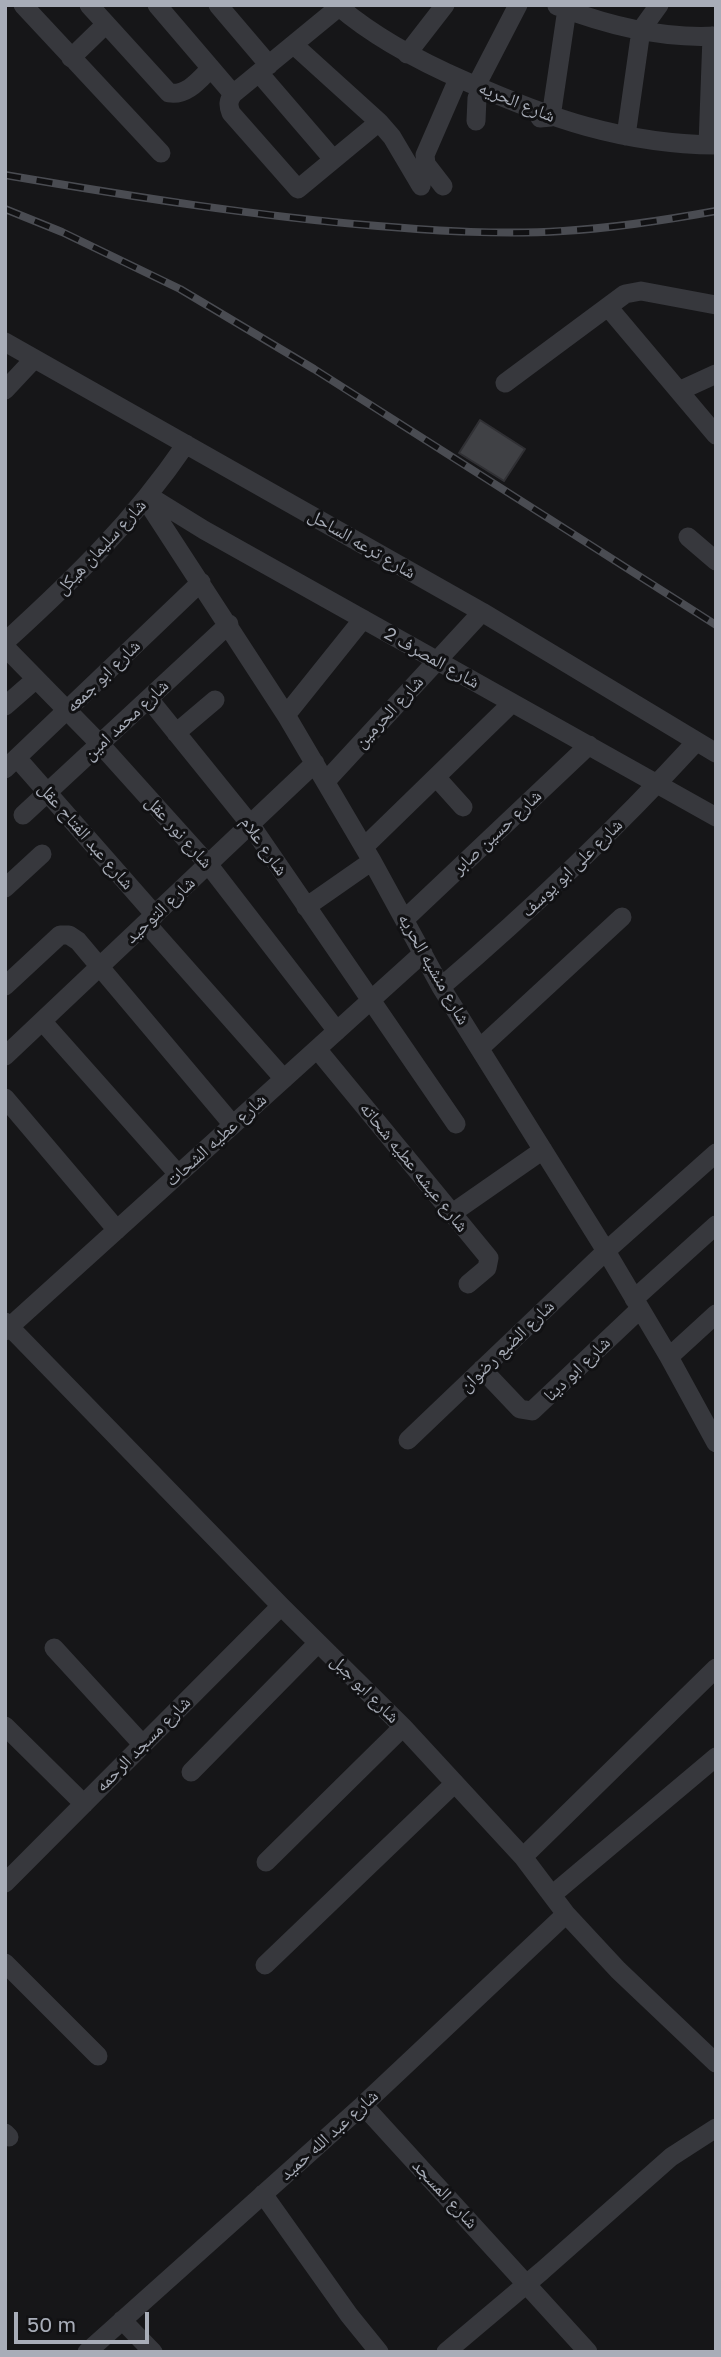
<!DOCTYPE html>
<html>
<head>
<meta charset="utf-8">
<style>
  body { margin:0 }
  #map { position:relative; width:721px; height:2357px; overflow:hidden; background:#161618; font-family:"Golos Text",sans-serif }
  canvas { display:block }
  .frame { position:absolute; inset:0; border:7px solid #a8adb8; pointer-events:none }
  .scale { position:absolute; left:14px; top:2312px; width:135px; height:32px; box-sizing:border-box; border:4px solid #a8adb8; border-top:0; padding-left:9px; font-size:21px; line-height:24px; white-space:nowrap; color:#a8adb8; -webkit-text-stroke:5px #111113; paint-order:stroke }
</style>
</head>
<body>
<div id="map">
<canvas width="721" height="2357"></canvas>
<div class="frame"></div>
<div class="scale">50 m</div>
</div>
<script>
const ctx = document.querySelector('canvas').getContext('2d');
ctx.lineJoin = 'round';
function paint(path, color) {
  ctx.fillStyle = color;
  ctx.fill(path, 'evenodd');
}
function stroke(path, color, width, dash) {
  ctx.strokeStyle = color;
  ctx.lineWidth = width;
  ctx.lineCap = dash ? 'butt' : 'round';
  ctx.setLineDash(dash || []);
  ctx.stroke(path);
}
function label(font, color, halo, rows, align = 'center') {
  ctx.font = font + ' "Golos Text","Noto Naskh Arabic",sans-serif';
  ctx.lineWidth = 6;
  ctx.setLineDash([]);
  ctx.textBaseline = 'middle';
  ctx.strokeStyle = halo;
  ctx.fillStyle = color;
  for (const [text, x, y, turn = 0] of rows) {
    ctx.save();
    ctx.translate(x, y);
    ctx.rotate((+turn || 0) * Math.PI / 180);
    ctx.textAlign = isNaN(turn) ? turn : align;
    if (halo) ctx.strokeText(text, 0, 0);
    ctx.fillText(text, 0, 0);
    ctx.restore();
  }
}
const building = new Path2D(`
  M 480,420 L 525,449 L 504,481 L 459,453 Z`);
paint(building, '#404145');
stroke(building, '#303034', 2);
stroke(new Path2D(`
  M 23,5 L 161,153
  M 89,5 L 169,93 C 187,96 199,80 211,68
  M 157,5 L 233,94
  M 218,5 L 269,65
  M 337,5 C 375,38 419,61 465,81 C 548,118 623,144 716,145
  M 557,6 C 606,25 663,39 716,36
  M 339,7 L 233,94 C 228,101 228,105 231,113 L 298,189 L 379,122
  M 294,45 L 379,122 L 392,137 L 421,186
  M 407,54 L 445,5
  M 71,58 L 106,24
  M 259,73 L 333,159
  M 476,86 L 518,5
  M 540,118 L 551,117 L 567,9 L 570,5
  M 476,121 L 477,98
  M 626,136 L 641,30 L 659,5
  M 708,145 L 712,36
  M 443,186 L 426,164 L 425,155 L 455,86
  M 608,307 L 716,435
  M 5,342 L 482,612 L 716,753
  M 505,383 L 625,294 L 641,291 L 716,305
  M 5,390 L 34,359
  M 679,391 L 716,374
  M 149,496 L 204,530 L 716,817
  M 146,500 L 286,715 L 372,861 L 441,987 L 606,1251 L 669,1357 L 716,1443
  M 688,537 L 716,561
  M 5,642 C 75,578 132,523 186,444
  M 5,647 L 100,744 L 208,864 L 337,1031
  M 149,699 L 250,824 L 456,1124
  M 5,706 L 36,679
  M 286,715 L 363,619
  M 176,733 L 215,700
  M 17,758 L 155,915
  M 5,769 L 201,582
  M 436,777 L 463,807
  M 326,781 L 482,612
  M 23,815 L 229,624
  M 364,847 L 512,703
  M 5,888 L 42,854
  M 306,907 L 372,861
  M 405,919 L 589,745
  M 146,923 L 284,1079
  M 5,986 L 60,935 L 69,935 L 78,941 L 233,1125
  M 441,987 C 531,910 616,829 696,742
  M 42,1021 L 178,1174
  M 480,1048 L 622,917
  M 317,1049 L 489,1258 L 487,1268 L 468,1284
  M 5,1056 L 315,763
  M 5,1098 L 117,1230
  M 451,1214 L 543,1150
  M 634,1299 L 716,1225
  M 5,1322 L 281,1606 L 403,1727 L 523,1857 L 566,1914 L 618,1970 L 716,2063
  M 5,1331 L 423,953
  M 669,1357 L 716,1314
  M 482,1369 L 520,1409 L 532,1411 L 640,1309
  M 408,1440 L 606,1251 L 716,1153
  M 54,1648 L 143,1745
  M 5,1726 L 84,1804
  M 191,1772 L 318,1643
  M 523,1857 L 716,1668
  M 266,1862 L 403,1727
  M 5,1883 L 281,1606
  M 552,1895 L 716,1757
  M 5,1963 L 98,2056
  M 265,1965 L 455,1783
  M 363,2105 L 588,2352
  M 5,2133 L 9,2137
  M 263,2194 L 349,2315 L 379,2352
  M 122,2320 L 153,2352
  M 87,2352 L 363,2105 L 566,1914
  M 446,2352 L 542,2271 L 671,2157 L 716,2128`), '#37383d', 19);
const rail = new Path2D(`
  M 5,175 C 129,196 253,216 378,226 C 439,231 502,235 563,231 C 614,228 666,220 716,211
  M 5,209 L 62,232 L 180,289 L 314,369 L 716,625`);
stroke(rail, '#4a4c52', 8);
stroke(rail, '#111113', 5, [16]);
label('18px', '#a8adb8', '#111113', [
  ["شارع الحريه",517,102,22],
  ["شارع ترعه الساحل",362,544,30],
  ["شارع سليمان هيكل",101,547,-47],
  ["شارع المصرف 2",432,658,29],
  ["شارع ابو جمعه",103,676,-44],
  ["شارع الحرمين",389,712,-47],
  ["شارع محمد امين",126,720,-43],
  ["شارع نور عقل",179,832,48],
  ["شارع حسين صابر",497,832,-43],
  ["شارع عبد الفتاح عقل",86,836,49],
  ["شارع علام",264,846,55],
  ["شارع على ابو يوسف",572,868,-44],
  ["شارع التوحيد",160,910,-43],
  ["شارع منشيه الحريه",434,969,60],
  ["شارع عطيه الشحات",216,1140,-42],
  ["شارع عيشه عطيه شحاته",414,1167,51],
  ["شارع الضبع رضوان",507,1346,-44],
  ["شارع ابو دينا",577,1369,-44],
  ["شارع ابو جبل",365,1689,45],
  ["شارع مسجد الرحمه",143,1744,-45],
  ["شارع عبد الله حميد",329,2135,-42],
  ["شارع المسجد",445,2194,47]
]);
</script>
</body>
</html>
